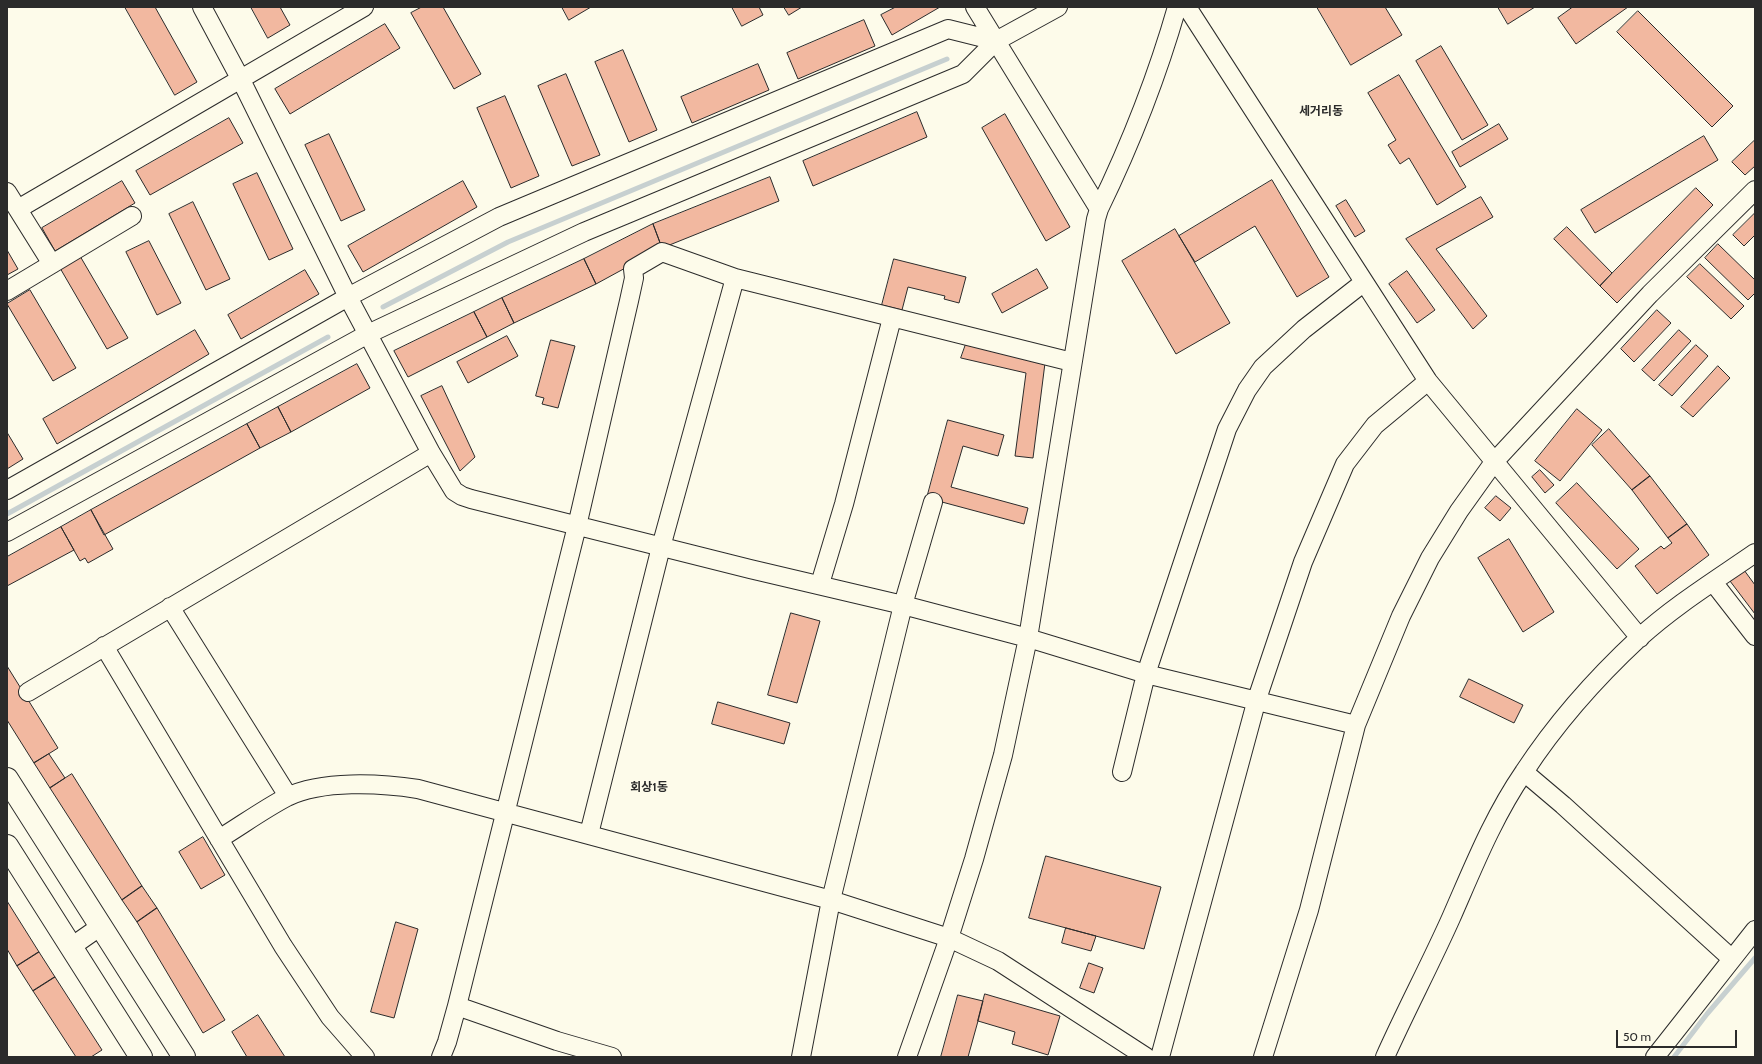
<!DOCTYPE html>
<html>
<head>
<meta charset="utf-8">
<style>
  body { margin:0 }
  #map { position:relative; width:1762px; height:1064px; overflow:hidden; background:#fdfbea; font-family:Cabin,sans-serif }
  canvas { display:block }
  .frame { position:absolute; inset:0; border:8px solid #2b2b2b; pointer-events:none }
  .scale { position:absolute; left:1616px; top:1030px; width:121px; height:18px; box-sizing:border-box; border:2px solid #2b2b2b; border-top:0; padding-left:5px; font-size:12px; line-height:14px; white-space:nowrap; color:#2b2b2b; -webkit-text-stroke:3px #fdfbea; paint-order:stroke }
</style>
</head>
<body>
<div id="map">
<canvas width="1762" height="1064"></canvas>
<div class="frame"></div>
<div class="scale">50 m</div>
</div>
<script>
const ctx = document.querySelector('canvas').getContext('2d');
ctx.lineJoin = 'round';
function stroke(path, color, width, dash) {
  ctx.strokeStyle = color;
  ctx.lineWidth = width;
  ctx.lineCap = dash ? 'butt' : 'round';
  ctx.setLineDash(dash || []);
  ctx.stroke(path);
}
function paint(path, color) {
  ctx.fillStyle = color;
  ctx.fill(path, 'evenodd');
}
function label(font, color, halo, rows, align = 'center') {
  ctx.font = font + ' Cabin,"Noto Sans KR",sans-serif';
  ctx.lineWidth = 3;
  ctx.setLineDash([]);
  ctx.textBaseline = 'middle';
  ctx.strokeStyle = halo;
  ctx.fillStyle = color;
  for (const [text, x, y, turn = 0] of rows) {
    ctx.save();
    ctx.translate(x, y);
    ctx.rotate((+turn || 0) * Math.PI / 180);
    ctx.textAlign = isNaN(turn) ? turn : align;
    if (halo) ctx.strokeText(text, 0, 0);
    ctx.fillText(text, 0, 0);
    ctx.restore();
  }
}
stroke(new Path2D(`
  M 383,307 L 508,242 L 947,59
  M 7,514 L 328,337
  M 1674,1057 L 1707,1014 L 1755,958`), '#c7d0d0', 5);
const building = new Path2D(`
  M 125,7 L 155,7 L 197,82 L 175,95 Z
  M 251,7 L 280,7 L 290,25 L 268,38 Z
  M 422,7 L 443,7 L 481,74 L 454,89 L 411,13 Z
  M 562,7 L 591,7 L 569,20 Z
  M 732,7 L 759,7 L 763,15 L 742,26 Z
  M 784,7 L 802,7 L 789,15 Z
  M 896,7 L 940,7 L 892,35 L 881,15 Z
  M 1317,7 L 1385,7 L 1402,35 L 1351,65 Z
  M 1498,7 L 1535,7 L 1508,24 Z
  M 1573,7 L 1628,7 L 1576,44 L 1558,18 Z
  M 1638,11 L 1733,106 L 1712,127 L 1617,32 Z
  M 864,20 L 875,46 L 798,79 L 787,53 Z
  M 385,24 L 400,48 L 290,114 L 275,89 Z
  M 1441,46 L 1488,125 L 1462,140 L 1416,61 Z
  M 623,50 L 657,130 L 629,142 L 595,62 Z
  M 758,64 L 769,90 L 692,123 L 681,97 Z
  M 566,74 L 600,155 L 572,166 L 538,86 Z
  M 1399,75 L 1466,187 L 1437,205 L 1409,158 L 1400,164 L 1388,145 L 1396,140 L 1368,93 Z
  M 505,96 L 539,176 L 511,188 L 477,108 Z
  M 917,112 L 927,137 L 813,186 L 803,161 Z
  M 1005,114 L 1070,227 L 1046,241 L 982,128 Z
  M 229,118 L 243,143 L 150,195 L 136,171 Z
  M 1499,124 L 1508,139 L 1460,167 L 1452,152 Z
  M 329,134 L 365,210 L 341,221 L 305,145 Z
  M 1704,136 L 1718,160 L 1595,233 L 1581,210 Z
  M 1755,140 L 1755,166 L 1745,175 L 1732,162 Z
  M 257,173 L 293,249 L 269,260 L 233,184 Z
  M 770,177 L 779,201 L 662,248 L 653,224 Z
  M 1272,180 L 1329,277 L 1297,297 L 1255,226 L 1195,262 L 1179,236 Z
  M 122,181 L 135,203 L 55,251 L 42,228 Z
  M 463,181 L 477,207 L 363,272 L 348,246 Z
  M 1696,188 L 1713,205 L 1617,303 L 1600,286 Z
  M 1481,197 L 1493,217 L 1436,249 L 1487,316 L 1473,329 L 1406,239 Z
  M 1346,200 L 1365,231 L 1355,237 L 1336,206 Z
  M 193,202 L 230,279 L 206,290 L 169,214 Z
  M 1755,213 L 1755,235 L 1744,246 L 1733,235 Z
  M 653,224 L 662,248 L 596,284 L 584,259 Z
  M 1567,227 L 1612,273 L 1600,286 L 1554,239 Z
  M 1175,229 L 1230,323 L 1176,354 L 1122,261 Z
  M 149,241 L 181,303 L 157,315 L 126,252 Z
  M 1718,244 L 1755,280 L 1755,293 L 1748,300 L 1705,258 Z
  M 7,250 L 18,269 L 7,275 Z
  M 80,256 L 128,338 L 107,349 L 60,268 Z
  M 584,259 L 596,284 L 514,323 L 502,298 Z
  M 894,259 L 966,277 L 959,303 L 944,299 L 945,296 L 908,287 L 902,310 L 882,305 Z
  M 1700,264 L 1744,306 L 1731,319 L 1687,277 Z
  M 1037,269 L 1048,288 L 1002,313 L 992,294 Z
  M 305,270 L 319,294 L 241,339 L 228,315 Z
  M 1407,271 L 1435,310 L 1417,323 L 1389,284 Z
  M 30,290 L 76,368 L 53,381 L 7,304 Z
  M 502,298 L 514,323 L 487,337 L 474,312 Z
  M 1657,310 L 1671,323 L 1634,362 L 1621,349 Z
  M 474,312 L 487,337 L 408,377 L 394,351 Z
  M 195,330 L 209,354 L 57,444 L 43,419 Z
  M 1679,330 L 1691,341 L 1654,381 L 1642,370 Z
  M 507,336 L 518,356 L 468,383 L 457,362 Z
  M 551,340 L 575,346 L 558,408 L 542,404 L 544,398 L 536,396 Z
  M 966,344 L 1045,363 L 1033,458 L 1015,456 L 1026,373 L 961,358 Z
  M 1696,345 L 1708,356 L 1672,396 L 1659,385 Z
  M 357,364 L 370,388 L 291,432 L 278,407 Z
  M 1718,366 L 1730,378 L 1693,417 L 1681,407 Z
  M 442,386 L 475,457 L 460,471 L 421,396 Z
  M 278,407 L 291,432 L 260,448 L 247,424 Z
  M 1577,409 L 1602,430 L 1560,481 L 1535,461 Z
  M 948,420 L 1004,435 L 998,456 L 963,446 L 951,487 L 1028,508 L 1024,524 L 927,498 Z
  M 247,424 L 260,448 L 104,535 L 91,510 Z
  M 1609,429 L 1650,476 L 1632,490 L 1592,445 Z
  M 8,434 L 23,459 L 7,469 L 7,435 Z
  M 1540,470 L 1554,485 L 1545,493 L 1532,477 Z
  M 1650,476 L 1687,524 L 1668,538 L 1632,490 Z
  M 1577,483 L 1639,549 L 1617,569 L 1556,503 Z
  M 1496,496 L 1511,508 L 1500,521 L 1485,508 Z
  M 91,510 L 113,549 L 88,563 L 85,558 L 80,561 L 61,527 Z
  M 1687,524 L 1709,555 L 1657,594 L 1635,566 L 1661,546 L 1664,549 L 1672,543 L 1668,538 Z
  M 61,527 L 74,550 L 7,586 L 7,557 Z
  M 1509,539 L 1554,612 L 1523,632 L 1478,558 Z
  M 1744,570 L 1755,585 L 1755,614 L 1730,581 Z
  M 791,613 L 820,621 L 797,703 L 768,695 Z
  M 7,666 L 58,748 L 34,763 L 7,720 Z
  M 1469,679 L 1523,705 L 1514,723 L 1460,697 Z
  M 718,702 L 790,723 L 784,744 L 712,724 Z
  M 49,754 L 65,778 L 50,788 L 34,763 Z
  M 72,774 L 142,886 L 122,900 L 50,788 Z
  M 203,837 L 225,875 L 201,889 L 179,852 Z
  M 1046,856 L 1161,887 L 1144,949 L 1029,918 Z
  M 142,886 L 157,908 L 137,922 L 122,900 Z
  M 7,901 L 39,952 L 17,966 L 7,949 Z
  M 157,908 L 225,1020 L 203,1033 L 137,922 Z
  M 396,922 L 418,929 L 394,1018 L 371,1012 Z
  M 1066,928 L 1096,936 L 1091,951 L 1062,943 Z
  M 39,952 L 55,977 L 33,991 L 17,966 Z
  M 1089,963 L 1103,968 L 1094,993 L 1080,988 Z
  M 55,977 L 102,1050 L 91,1057 L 76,1057 L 33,991 Z
  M 985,994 L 1060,1016 L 1048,1055 L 1012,1044 L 1015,1032 L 978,1021 Z
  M 958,995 L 983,1001 L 978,1021 L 968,1057 L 941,1057 Z
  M 258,1015 L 285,1057 L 247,1057 L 232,1032 Z`);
paint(building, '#f2b8a0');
stroke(building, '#2b2b2b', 1);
const minor = new Path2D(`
  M 202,7 L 241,80 L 348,297 L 431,453 L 454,491 L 462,496 L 471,499 L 750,569 L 903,605 L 1028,638 L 1146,674 L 1356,725
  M 975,7 L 1099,209
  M 1187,7 L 1428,381 L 1640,638
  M 7,192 L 52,264
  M 18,209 L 364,7
  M 7,291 L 132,216
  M 7,490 L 348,297 L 499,217 L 948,29 L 996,41
  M 7,532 L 368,334 L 584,232 L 963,74 L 996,41 L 1058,7
  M 1713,582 L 1755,636
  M 820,584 L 844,504 L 892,318
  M 170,607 L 288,796
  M 104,646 L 283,946 L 330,1017 L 365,1057
  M 28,692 L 431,453
  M 1122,772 L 1146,674 L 1227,429 L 1247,390 L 1263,367 L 1304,329 L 1363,283
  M 1524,772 L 1563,805 L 1732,959
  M 589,834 L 661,547 L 735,278
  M 219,839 C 242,825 264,809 287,797 C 322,780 380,783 418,789 L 831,900 L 949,938 L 998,961 L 1146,1057
  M 71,947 L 101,926
  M 457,1006 L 557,1041 L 612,1057
  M 441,1057 L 447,1042 L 457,1006 L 577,526 L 629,301 L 634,278 L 633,269 L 662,252 L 735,278 L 1072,362
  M 801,1057 L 831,900 L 903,605 L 933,502
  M 907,1057 L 949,938 L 974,859 L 1003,755 L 1028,638 L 1096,219 L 1099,209 C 1131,143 1157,77 1177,7
  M 1160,1057 L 1257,699 L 1303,562 L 1345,464 L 1375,425 L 1428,381
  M 1263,1057 L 1309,910 L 1356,725 L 1401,616 L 1430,558 L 1459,511 L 1494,462 L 1650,294 L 1755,190
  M 1385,1057 C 1406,1010 1430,965 1451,918 C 1473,868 1493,817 1524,772 C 1556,723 1596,678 1639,638 C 1674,606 1716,580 1755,553
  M 1655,1057 L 1755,930`);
const major = new Path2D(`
  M 7,779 L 184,1057
  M 7,846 L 141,1057`);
stroke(minor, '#2b2b2b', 20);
stroke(major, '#2b2b2b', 24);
stroke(minor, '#fdfbea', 18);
stroke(major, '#fdfbea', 22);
label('bold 12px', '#2b2b2b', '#fdfbea', [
  ["세거리동",1321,111],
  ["회상1동",649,787]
]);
</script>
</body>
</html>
